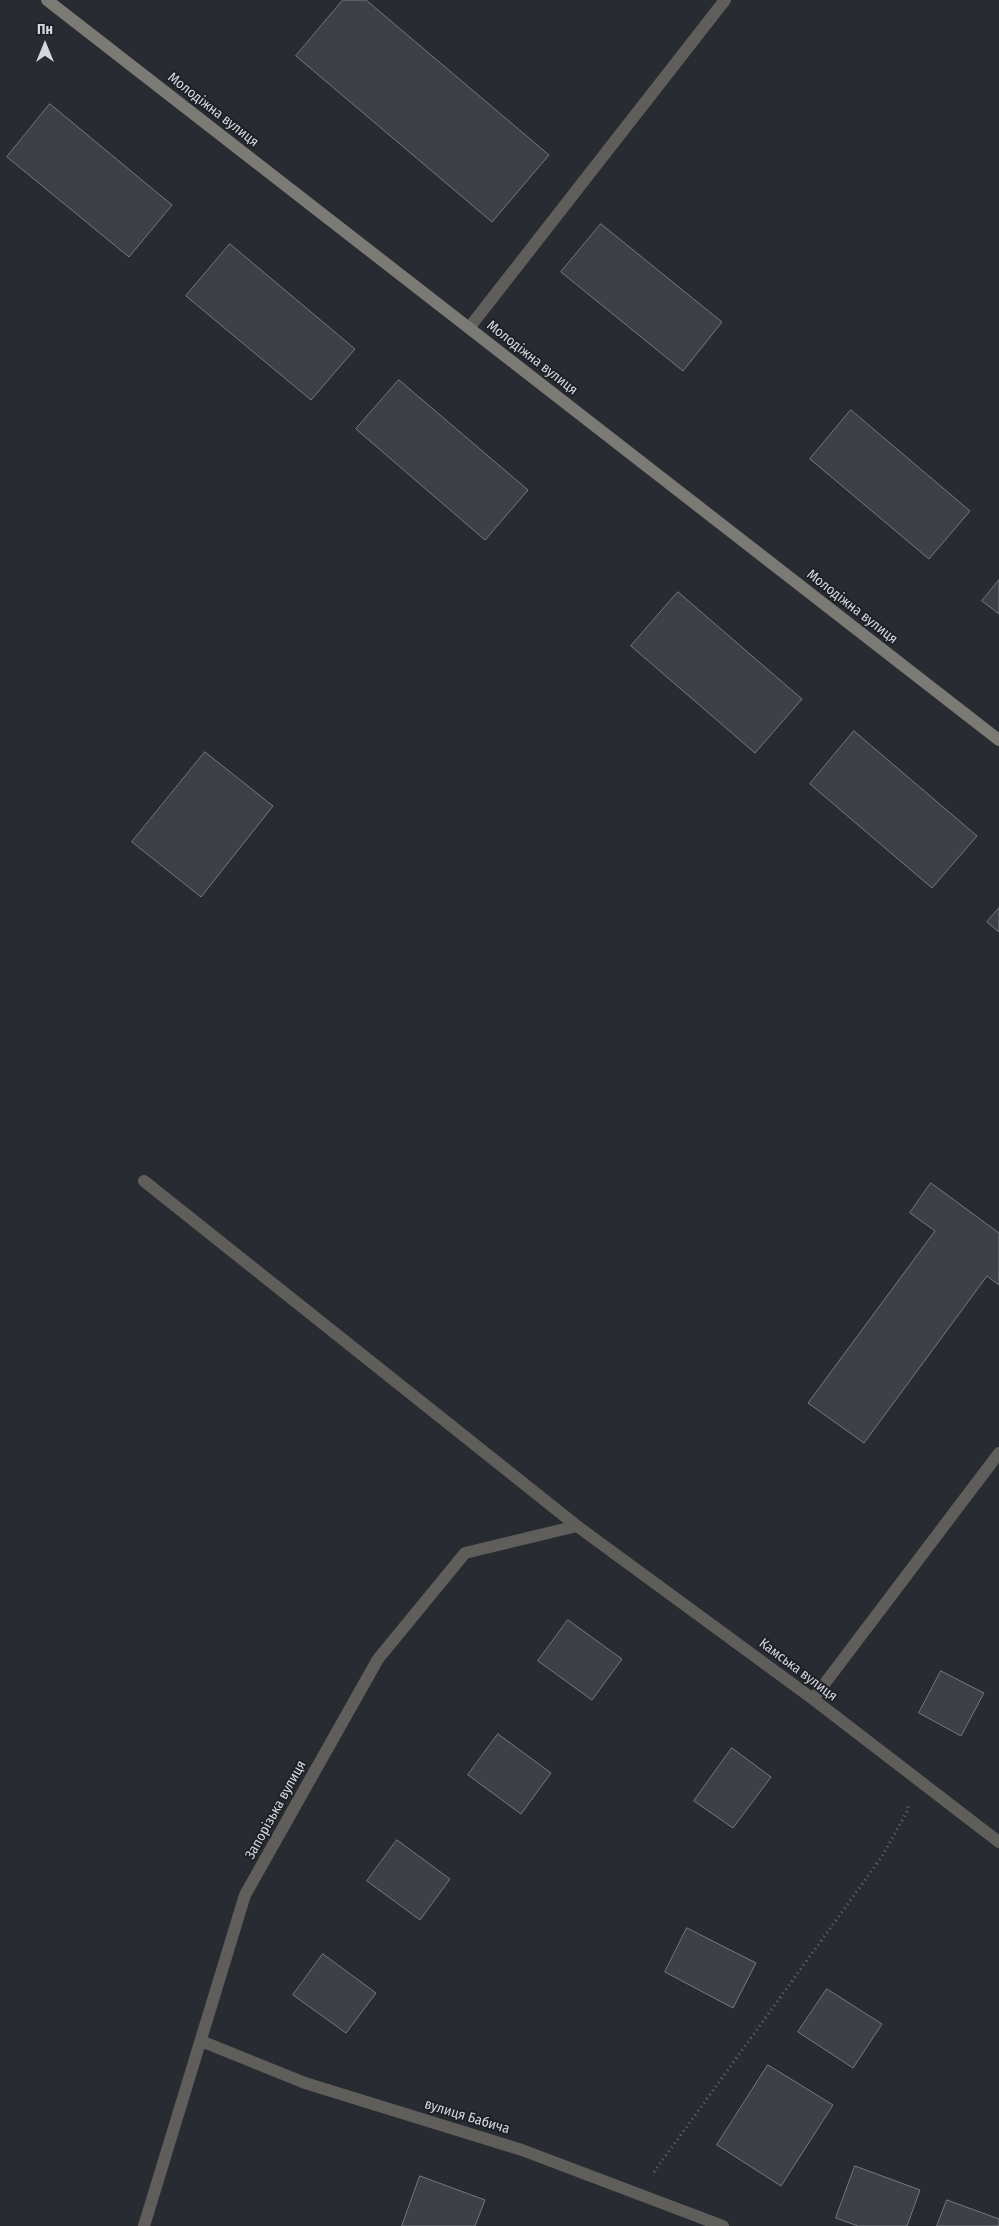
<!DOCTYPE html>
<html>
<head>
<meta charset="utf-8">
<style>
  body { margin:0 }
  #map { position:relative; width:999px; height:2226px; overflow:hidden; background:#282b31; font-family:"Fira Sans Condensed",sans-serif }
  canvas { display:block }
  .north { position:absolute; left:20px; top:20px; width:50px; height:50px; -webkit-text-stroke:4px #1e2127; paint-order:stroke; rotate:0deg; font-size:14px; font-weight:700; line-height:20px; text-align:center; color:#d5d7dc }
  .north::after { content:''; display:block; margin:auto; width:18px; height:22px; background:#d5d7dc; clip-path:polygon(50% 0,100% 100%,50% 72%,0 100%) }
</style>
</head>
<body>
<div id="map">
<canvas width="999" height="2226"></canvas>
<div class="north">Пн</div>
</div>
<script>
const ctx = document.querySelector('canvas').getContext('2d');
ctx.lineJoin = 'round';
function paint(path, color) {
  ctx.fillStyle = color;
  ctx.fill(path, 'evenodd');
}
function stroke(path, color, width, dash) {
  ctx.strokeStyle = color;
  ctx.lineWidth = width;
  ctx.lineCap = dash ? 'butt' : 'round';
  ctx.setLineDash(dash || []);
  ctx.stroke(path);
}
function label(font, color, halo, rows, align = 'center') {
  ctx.font = font + ' "Fira Sans Condensed",sans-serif';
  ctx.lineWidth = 4;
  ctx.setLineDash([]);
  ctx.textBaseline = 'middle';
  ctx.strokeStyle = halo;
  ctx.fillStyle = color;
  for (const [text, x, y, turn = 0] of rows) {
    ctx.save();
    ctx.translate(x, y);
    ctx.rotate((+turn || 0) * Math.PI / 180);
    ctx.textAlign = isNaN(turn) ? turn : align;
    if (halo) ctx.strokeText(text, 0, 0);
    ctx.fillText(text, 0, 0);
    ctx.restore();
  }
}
const building = new Path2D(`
  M 343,0 L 366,0 L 549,155 L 492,222 L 296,56 Z
  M 50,104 L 172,205 L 129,257 L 7,157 Z
  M 601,224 L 722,322 L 683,371 L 561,272 Z
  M 230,244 L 355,349 L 311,400 L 186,296 Z
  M 399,380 L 528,490 L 485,540 L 356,429 Z
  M 851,410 L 970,511 L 929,559 L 810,459 Z
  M 999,580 L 999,614 L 982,601 Z
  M 678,592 L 802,699 L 755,753 L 631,646 Z
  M 854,731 L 977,836 L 932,888 L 810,784 Z
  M 205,752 L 273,806 L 201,897 L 132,842 Z
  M 999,908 L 999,932 L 987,922 Z
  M 931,1183 L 999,1233 L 999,1285 L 987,1276 L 864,1443 L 808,1403 L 935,1231 L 910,1213 Z
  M 568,1620 L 622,1659 L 592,1700 L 538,1661 Z
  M 941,1671 L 984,1693 L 961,1736 L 919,1713 Z
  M 498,1734 L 551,1773 L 521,1814 L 468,1775 Z
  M 732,1748 L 771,1777 L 733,1828 L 694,1801 Z
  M 397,1840 L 450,1879 L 420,1920 L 367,1881 Z
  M 687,1928 L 756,1963 L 733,2008 L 665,1972 Z
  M 323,1954 L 376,1993 L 346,2033 L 293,1995 Z
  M 827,1989 L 882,2024 L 853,2068 L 798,2032 Z
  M 768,2065 L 833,2105 L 781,2186 L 717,2145 Z
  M 855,2166 L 920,2190 L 907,2226 L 858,2226 L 836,2218 Z
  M 420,2176 L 485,2200 L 475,2226 L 402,2226 Z
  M 947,2200 L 999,2219 L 999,2226 L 937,2226 Z`);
paint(building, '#3d4047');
stroke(building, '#767981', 1);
stroke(new Path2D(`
  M 654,2172 L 881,1858 L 908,1810 L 908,1806`), '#676a70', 3, [1, 4]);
stroke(new Path2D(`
  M 469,328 L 725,0
  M 144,1181 L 577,1526`), '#5f5e5a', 12);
stroke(new Path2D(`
  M 813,1699 L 999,1453
  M 201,2041 L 305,2083 L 522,2150 L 723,2226
  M 144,2226 L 245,1895 L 378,1659 L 465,1553 L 577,1526 L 813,1699 L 999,1842`), '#5f5e5a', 12);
stroke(new Path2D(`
  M 47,0 L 999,740`), '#7b7a75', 12);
label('14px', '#d5d7dc', '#1e2127', [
  ["Молодіжна вулиця",213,110,38],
  ["Молодіжна вулиця",532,358,38],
  ["Молодіжна вулиця",852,607,38],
  ["Камська вулиця",798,1670,37],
  ["Запорізька вулиця",276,1810,-61],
  ["вулиця Бабича",467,2117,17]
]);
</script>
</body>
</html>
